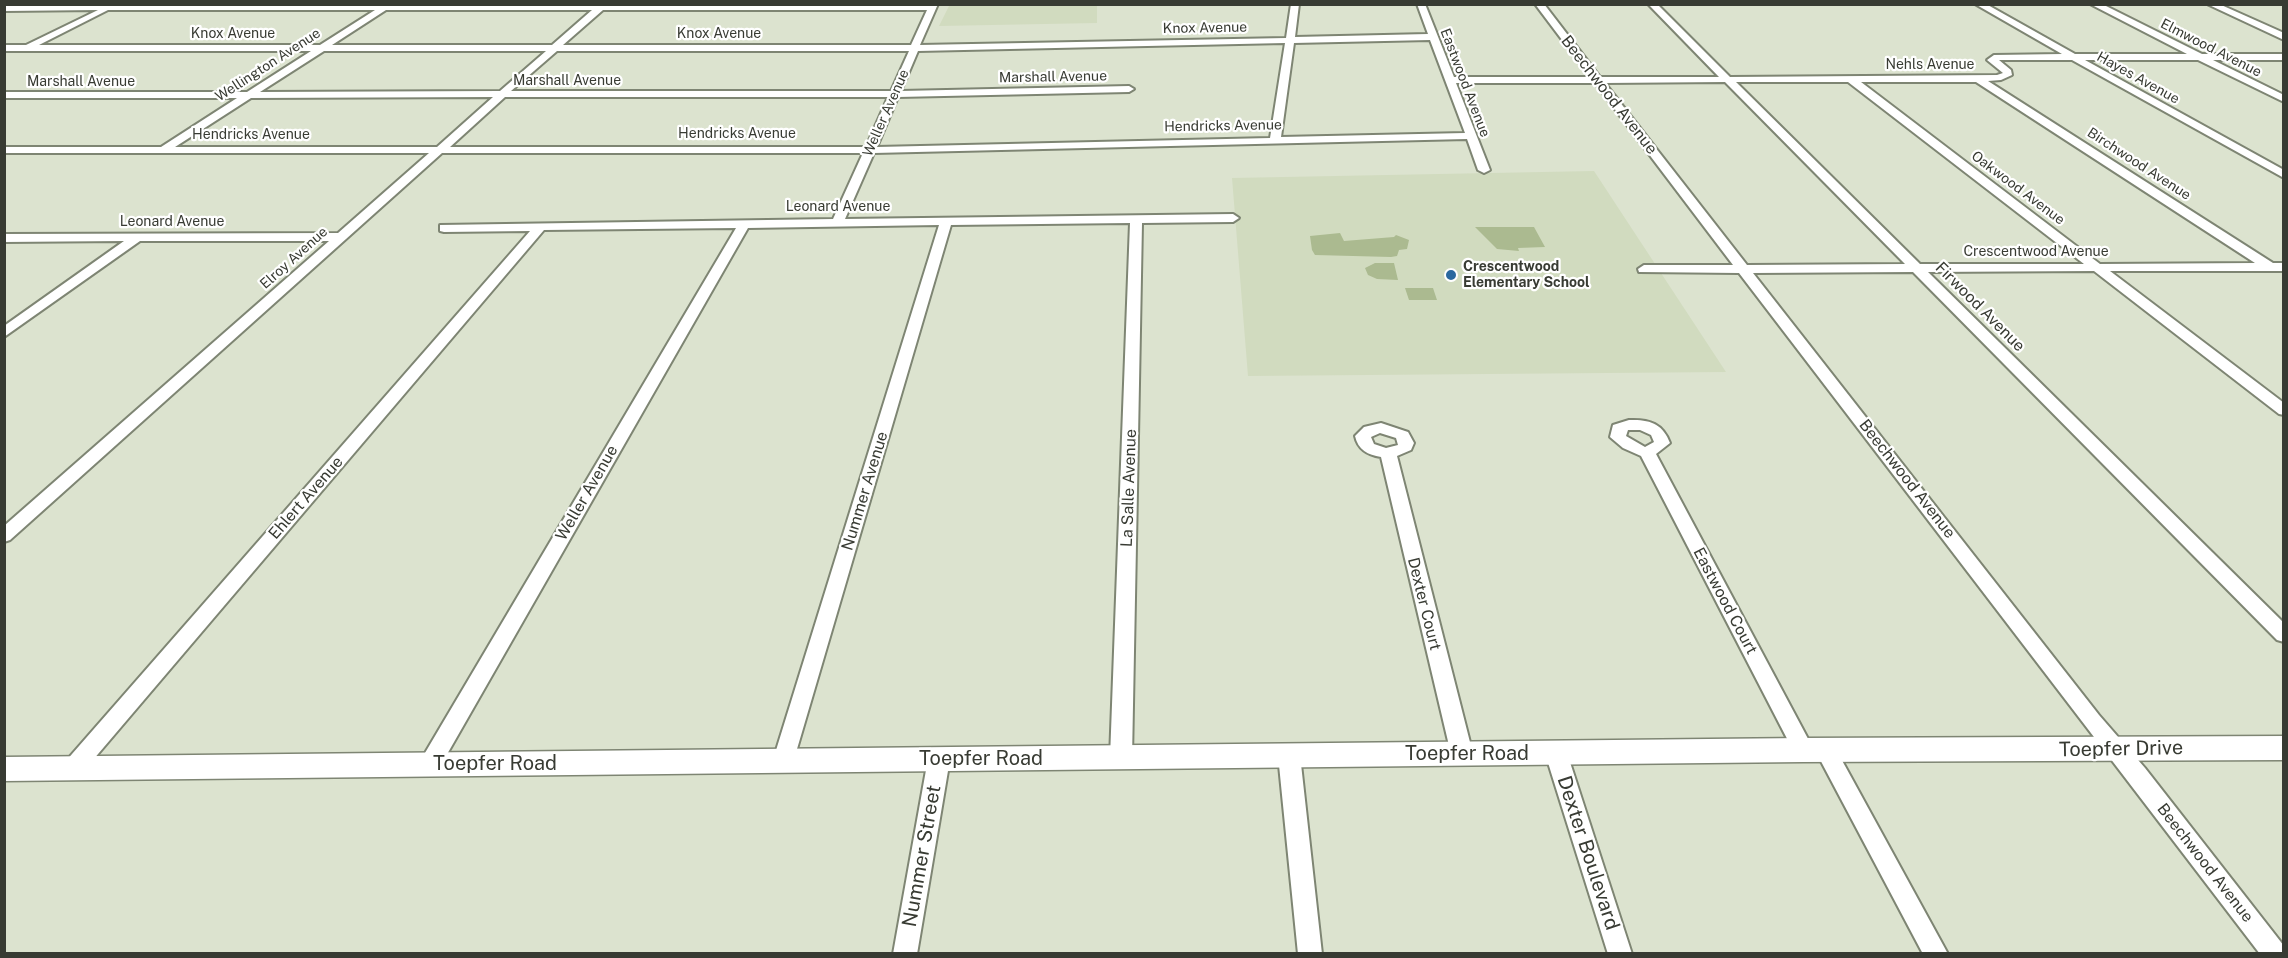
<!DOCTYPE html>
<html>
<head>
<meta charset="utf-8">
<style>
  body { margin:0 }
  #map { position:relative; width:2288px; height:958px; overflow:hidden; background:#dce3cf; font-family:"Public Sans",sans-serif }
  canvas { display:block }
  .frame { position:absolute; inset:0; border:6px solid #383b33; pointer-events:none }
</style>
</head>
<body>
<div id="map">
<canvas width="2288" height="958"></canvas>
<div class="frame"></div>
</div>
<script>
const ctx = document.querySelector('canvas').getContext('2d');
ctx.lineJoin = 'round';
function paint(path, color) {
  ctx.fillStyle = color;
  ctx.fill(path, 'evenodd');
}
function stroke(path, color, width, dash) {
  ctx.strokeStyle = color;
  ctx.lineWidth = width;
  ctx.lineCap = dash ? 'butt' : 'round';
  ctx.setLineDash(dash || []);
  ctx.stroke(path);
}
function label(font, color, halo, rows, align = 'center') {
  ctx.font = font + ' "Public Sans",sans-serif';
  ctx.lineWidth = 4.5;
  ctx.setLineDash([]);
  ctx.textBaseline = 'middle';
  ctx.strokeStyle = halo;
  ctx.fillStyle = color;
  for (const [text, x, y, turn = 0] of rows) {
    ctx.save();
    ctx.translate(x, y);
    ctx.rotate((+turn || 0) * Math.PI / 180);
    ctx.textAlign = isNaN(turn) ? turn : align;
    if (halo) ctx.strokeText(text, 0, 0);
    ctx.fillText(text, 0, 0);
    ctx.restore();
  }
}
paint(new Path2D(`
  M 950,4 L 1097,5 L 1097,23 L 939,26 Z
  M 1594,171 L 1726,372 L 1248,376 L 1232,178 Z`), '#d1dbbf');
paint(new Path2D(`
  M 1475,227 L 1534,227 L 1545,247 L 1518,248 L 1519,251 L 1497,249 Z
  M 1340,233 L 1344,241 L 1394,237 L 1396,235 L 1409,240 L 1407,249 L 1399,250 L 1397,256 L 1391,257 L 1315,255 L 1312,250 L 1310,236 Z
  M 1375,263 L 1394,263 L 1398,280 L 1377,279 L 1368,275 L 1365,268 Z
  M 1405,288 L 1433,288 L 1437,300 L 1409,300 Z`), '#abba90');
const street = new Path2D(`
  M 938,4 L 920,45 L 1286,38 L 1291,4 L 1299,4 L 1295,37 L 1428,34 L 1417,4 L 1425,4 L 1454,77 L 1590,77 L 1535,4 L 1544,4 L 1600,77 L 1719,77 L 1648,4 L 1657,4 L 1730,77 L 1997,75 L 2003,73 L 1987,60 L 1994,55 L 2062,54 L 1975,4 L 1986,4 L 2075,54 L 2187,54 L 2090,4 L 2102,4 L 2202,54 L 2284,54 L 2284,60 L 2213,60 L 2284,95 L 2284,102 L 2198,60 L 2085,60 L 2284,170 L 2284,178 L 2072,60 L 1999,60 L 2011,70 L 2012,75 L 2001,80 L 1988,81 L 2273,263 L 2284,263 L 2284,271 L 2110,271 L 2284,403 L 2284,415 L 2279,414 L 2094,271 L 1928,272 L 2284,623 L 2284,642 L 2277,640 L 1913,272 L 1753,273 L 2099,715 L 2145,768 L 2284,946 L 2284,954 L 2260,954 L 1739,273 L 1639,272 L 1638,269 L 1644,265 L 1733,265 L 1595,83 L 1456,83 L 1490,170 L 1484,173 L 1478,170 L 1467,139 L 874,153 L 845,219 L 1233,214 L 1239,218 L 1233,222 L 1142,223 L 1132,758 L 1129,764 L 1121,766 L 1113,764 L 1110,758 L 1130,223 L 951,225 L 792,766 L 784,768 L 776,766 L 773,760 L 939,225 L 748,228 L 438,770 L 430,773 L 422,770 L 419,764 L 422,758 L 736,228 L 544,230 L 81,774 L 73,777 L 65,774 L 62,768 L 65,762 L 530,231 L 444,232 L 440,231 L 440,225 L 833,219 L 863,153 L 442,153 L 10,540 L 4,542 L 4,526 L 329,241 L 140,241 L 4,337 L 4,326 L 124,241 L 4,242 L 4,234 L 338,233 L 429,153 L 4,153 L 4,147 L 161,147 L 237,98 L 4,98 L 4,92 L 247,92 L 311,51 L 4,51 L 4,45 L 26,45 L 98,10 L 4,11 L 4,5 ZM 108,10 L 375,10 L 320,45 L 39,45 ZM 386,10 L 592,10 L 552,45 L 332,45 ZM 603,10 L 927,10 L 911,45 L 563,45 ZM 1430,40 L 1465,133 L 1281,137 L 1294,43 ZM 1285,43 L 1270,138 L 877,147 L 898,97 L 1129,92 L 1134,89 L 1129,86 L 901,91 L 918,51 ZM 324,51 L 546,51 L 500,91 L 260,92 ZM 557,51 L 909,51 L 891,91 L 511,91 ZM 1725,82 L 1905,264 L 1747,265 L 1605,83 ZM 1736,82 L 1848,82 L 2084,264 L 1920,264 ZM 1861,82 L 1976,82 L 2255,263 L 2100,264 ZM 493,97 L 437,147 L 175,147 L 251,98 ZM 505,97 L 888,97 L 866,147 L 450,147 Z
  M 2207,4 L 2219,4 L 2284,33 L 2284,40 Z
  M 1629,420 C 1650,419 1663,424 1670,443 L 1656,454 L 1814,750 L 1810,756 L 1803,758 L 1796,756 L 1641,456 L 1623,448 L 1610,437 L 1613,425 ZM 1628,430 L 1640,430 L 1651,435 L 1654,442 L 1645,447 L 1626,436 Z
  M 1381,423 L 1408,432 L 1414,443 L 1411,450 L 1397,456 L 1473,754 L 1469,760 L 1462,762 L 1455,760 L 1451,754 L 1381,457 C 1368,455 1358,450 1355,436 L 1364,427 ZM 1380,433 L 1396,438 L 1398,445 L 1386,448 L 1374,444 L 1371,437 Z
  M 1826,742 L 1833,744 L 1948,954 L 1923,954 L 1815,750 L 1819,744 Z
  M 1556,745 L 1563,747 L 1567,753 L 1632,954 L 1608,954 L 1545,753 L 1549,747 Z
  M 1289,747 L 1296,749 L 1300,755 L 1322,954 L 1298,954 L 1278,755 L 1282,749 Z
  M 939,751 L 947,753 L 950,759 L 917,954 L 893,954 L 928,759 L 931,753 Z`);
const secondary = new Path2D(`
  M 2284,736 L 2284,760 L 1803,762 L 4,781 L 4,757 L 1803,738 Z`);
stroke(street, '#7e8573', 4);
stroke(secondary, '#7e8573', 3);
paint(street, '#fff');
paint(secondary, '#fff');
for (const [x, y, r, color] of [
  [1451,275,6,"#2a689f"]
]) {
  const dot = new Path2D();
  dot.arc(x, y, r, 0, 2 * Math.PI);
  ctx.fillStyle = color;
  ctx.fill(dot);
  stroke(dot, '#fff', 2);
}
label('14px', '#383b33', '#fff', [
  ["Knox Avenue",1205,28,-1],
  ["Knox Avenue",233,34],
  ["Knox Avenue",719,34],
  ["Elmwood Avenue",2211,48,27],
  ["Wellington Avenue",268,65,-33],
  ["Nehls Avenue",1930,65],
  ["Marshall Avenue",1053,77,-1],
  ["Hayes Avenue",2138,78,29],
  ["Marshall Avenue",567,81],
  ["Marshall Avenue",81,82],
  ["Eastwood Avenue",1465,83,69],
  ["Weller Avenue",886,113,-66],
  ["Hendricks Avenue",1223,126,-1],
  ["Hendricks Avenue",737,134],
  ["Hendricks Avenue",251,135],
  ["Birchwood Avenue",2139,164,33],
  ["Oakwood Avenue",2018,188,37],
  ["Leonard Avenue",838,207],
  ["Leonard Avenue",172,222],
  ["Crescentwood Avenue",2036,252],
  ["Elroy Avenue",294,258,-42]
]);
label('bold 14px', '#383b33', '#fff', [
  ["Crescentwood",1463,267],
  ["Elementary School",1463,283]
], 'left');
label('16px', '#383b33', '#fff', [
  ["Beechwood Avenue",1609,95,52],
  ["Firwood Avenue",1980,307,45],
  ["Beechwood Avenue",1907,479,52],
  ["La Salle Avenue",1129,488,-88],
  ["Nummer Avenue",865,491,-73],
  ["Weller Avenue",587,493,-60],
  ["Ehlert Avenue",306,498,-49],
  ["Eastwood Court",1725,601,62],
  ["Dexter Court",1424,604,76],
  ["Beechwood Avenue",2205,863,52]
]);
label('20px', '#383b33', '#fff', [
  ["Toepfer Drive",2121,749,-1],
  ["Toepfer Road",1467,754],
  ["Toepfer Road",981,759],
  ["Toepfer Road",495,764],
  ["Dexter Boulevard",1588,853,72],
  ["Nummer Street",922,856,-80]
]);
</script>
</body>
</html>
